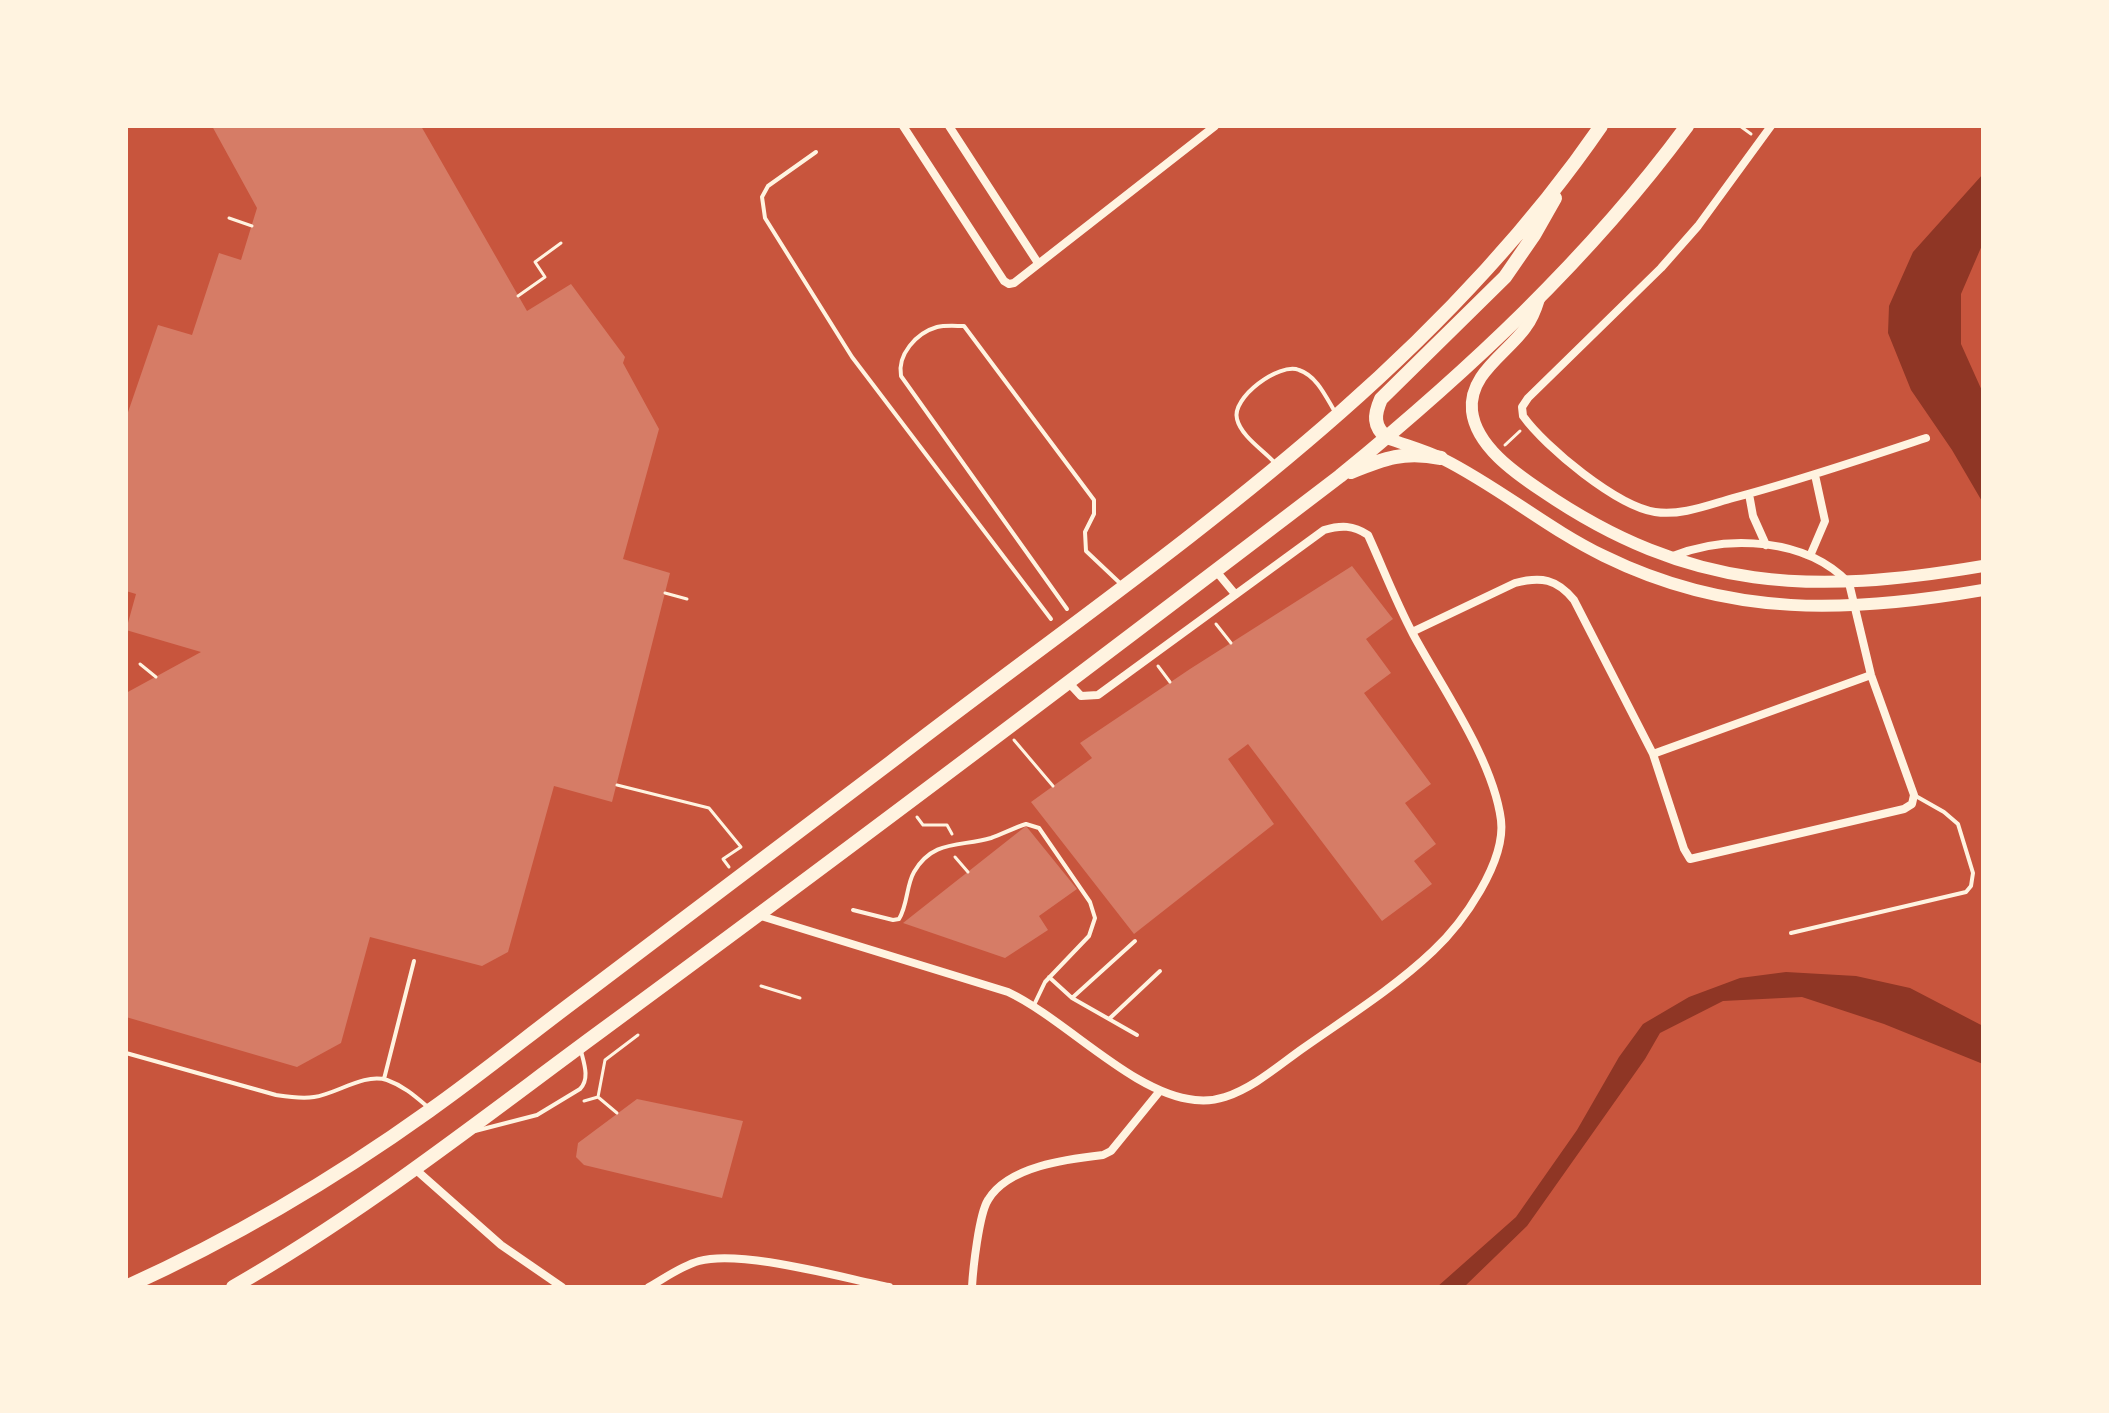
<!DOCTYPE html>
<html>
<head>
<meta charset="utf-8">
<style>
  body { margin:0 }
  #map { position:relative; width:2109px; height:1413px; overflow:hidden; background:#c8553d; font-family:"Exo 2",sans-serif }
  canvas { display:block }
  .frame { position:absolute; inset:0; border:128px solid #fff3e0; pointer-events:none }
</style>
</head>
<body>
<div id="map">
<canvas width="2109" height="1413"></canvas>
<div class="frame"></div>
</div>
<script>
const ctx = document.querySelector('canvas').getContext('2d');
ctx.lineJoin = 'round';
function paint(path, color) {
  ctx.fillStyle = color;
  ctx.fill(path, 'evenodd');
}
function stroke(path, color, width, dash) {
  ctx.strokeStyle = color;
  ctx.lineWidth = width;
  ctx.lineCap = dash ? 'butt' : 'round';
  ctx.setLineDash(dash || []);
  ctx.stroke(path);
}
paint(new Path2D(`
  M 1983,174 L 1983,243 L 1961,294 L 1961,344 L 1983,393 L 1983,503 L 1952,450 L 1911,390 L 1888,333 L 1889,306 L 1913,252 Z
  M 1786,972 L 1856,976 L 1910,988 L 1983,1026 L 1983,1064 L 1884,1024 L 1802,997 L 1723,1001 L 1660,1033 L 1645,1059 L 1527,1226 L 1464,1287 L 1437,1287 L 1516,1217 L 1577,1130 L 1619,1057 L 1643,1024 L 1689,997 L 1740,978 Z`), '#8f3625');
paint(new Path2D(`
  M 212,126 L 421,126 L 527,311 L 571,284 L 625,357 L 623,363 L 659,429 L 623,559 L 670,573 L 612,802 L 554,786 L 508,952 L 482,966 L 370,937 L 341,1043 L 297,1067 L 126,1017 L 126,693 L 201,652 L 126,630 L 136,594 L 126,591 L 126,418 L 158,325 L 192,335 L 219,253 L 241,260 L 257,208 Z
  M 1352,566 L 1393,619 L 1366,639 L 1391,673 L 1364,693 L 1431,784 L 1405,803 L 1436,844 L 1414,861 L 1432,884 L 1382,921 L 1248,744 L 1228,759 L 1274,824 L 1134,934 L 1031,802 L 1092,758 L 1080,743 L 1190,669 Z
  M 1026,826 L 1077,889 L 1039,916 L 1048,930 L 1005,958 L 903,923 Z
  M 637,1099 L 743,1121 L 722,1198 L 584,1165 L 576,1157 L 578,1143 Z`), '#d67c66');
stroke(new Path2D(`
  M 1740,126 L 1751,134
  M 229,218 L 252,226
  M 518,296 L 545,277 L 535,262 L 561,243
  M 1505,445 L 1520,431
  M 665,593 L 687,599
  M 1216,624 L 1231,643
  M 140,664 L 156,677
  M 1158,666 L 1170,682
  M 1014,740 L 1053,786
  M 617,785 L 709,808 L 741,847 L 723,859 L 729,867
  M 917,817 L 923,825 L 947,825 L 952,834
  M 955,857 L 968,872
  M 761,986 L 800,998
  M 598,1097 L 605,1060 L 638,1035
  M 584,1101 L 598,1097 L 617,1113`), '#fff3e0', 3);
stroke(new Path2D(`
  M 816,152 L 768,186 L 762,197 L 765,218 L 852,357 L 1051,619
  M 1274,462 C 1263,450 1241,436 1237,419 C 1231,398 1279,362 1299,370 C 1317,376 1326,397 1335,412
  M 1067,609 L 901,376 C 897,355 916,333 937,327 C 945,325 956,326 964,326 L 1094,500 L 1094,514 L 1085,532 L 1086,551 L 1122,585
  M 853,910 L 893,920 L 899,919 C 908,904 906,886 914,872 C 933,839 961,847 991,838 C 1002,834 1014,828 1026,824 L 1039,828 L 1090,902 L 1095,918 L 1089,936 L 1045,982 L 1034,1005
  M 1791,933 L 1966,892 L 1971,886 L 1973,873 L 1958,824 L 1944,812 L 1914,795
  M 1049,977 L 1072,998 L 1137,1035
  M 1072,998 L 1135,941
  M 1109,1019 L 1160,971
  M 126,1053 L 276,1095 C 289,1097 301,1099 314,1097 C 337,1094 363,1073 387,1080 C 404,1086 416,1097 429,1108
  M 384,1079 L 414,961
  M 475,1131 L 537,1115 L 580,1089 C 590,1079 584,1063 581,1051`), '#fff3e0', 4);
stroke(new Path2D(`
  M 903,126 L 1004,281 L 1009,284 L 1014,283 L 1215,126
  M 949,126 L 1038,263
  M 1771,126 L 1698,226 L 1661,268 L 1528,398 L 1522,407 L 1523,416 C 1546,448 1617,506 1655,512 C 1681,516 1708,505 1733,498 C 1798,481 1862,459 1926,438
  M 1749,494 L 1753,516 L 1766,545
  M 1810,556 L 1825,521 L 1815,475
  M 1216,571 L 1235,594
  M 1412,632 L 1515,583 C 1541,576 1557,579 1574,600 L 1653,754 L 1684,849 L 1690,859 L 1904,809 L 1912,804 L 1914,795 L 1871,675 L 1849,583 C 1806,538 1728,534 1673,556
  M 1653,754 L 1871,675
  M 761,916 L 1008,992 C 1067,1020 1133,1094 1195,1100 C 1204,1101 1216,1100 1225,1097 C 1253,1088 1278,1066 1302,1049 C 1346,1018 1394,988 1433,951 C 1463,923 1506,862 1501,820 C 1493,759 1442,688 1413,634 C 1396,602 1383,568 1368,535 C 1353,525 1341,525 1324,530 L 1098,695 L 1081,696 L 1069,683
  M 415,1169 L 501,1245 L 562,1287
  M 649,1287 C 665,1278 681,1266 699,1261 C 741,1249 843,1278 889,1287
  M 972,1287 C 973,1269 979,1214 988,1200 C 1008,1166 1068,1159 1103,1155 L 1111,1151 L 1159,1092`), '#fff3e0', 8);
stroke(new Path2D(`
  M 1539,299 C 1536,309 1532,319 1526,327 C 1508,353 1468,374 1472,411 C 1476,446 1515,473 1542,491 C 1690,592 1812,595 1983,566
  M 1387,438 C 1405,445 1425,450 1443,459 C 1499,487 1548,529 1604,556 C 1730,618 1849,613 1983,590`), '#fff3e0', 12);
stroke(new Path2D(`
  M 1387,438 C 1373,426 1374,415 1381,399 L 1505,277 L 1534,235 L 1555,198
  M 1351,472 C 1385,458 1404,451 1441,458
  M 126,1287 C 232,1239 334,1179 429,1111 C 483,1073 535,1030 588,991 C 689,915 790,839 891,762 C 1142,568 1418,392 1601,126
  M 233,1287 C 363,1213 480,1120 601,1031 C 849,849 1095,663 1340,476 C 1467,372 1589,259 1687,126`), '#fff3e0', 14);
</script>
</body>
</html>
